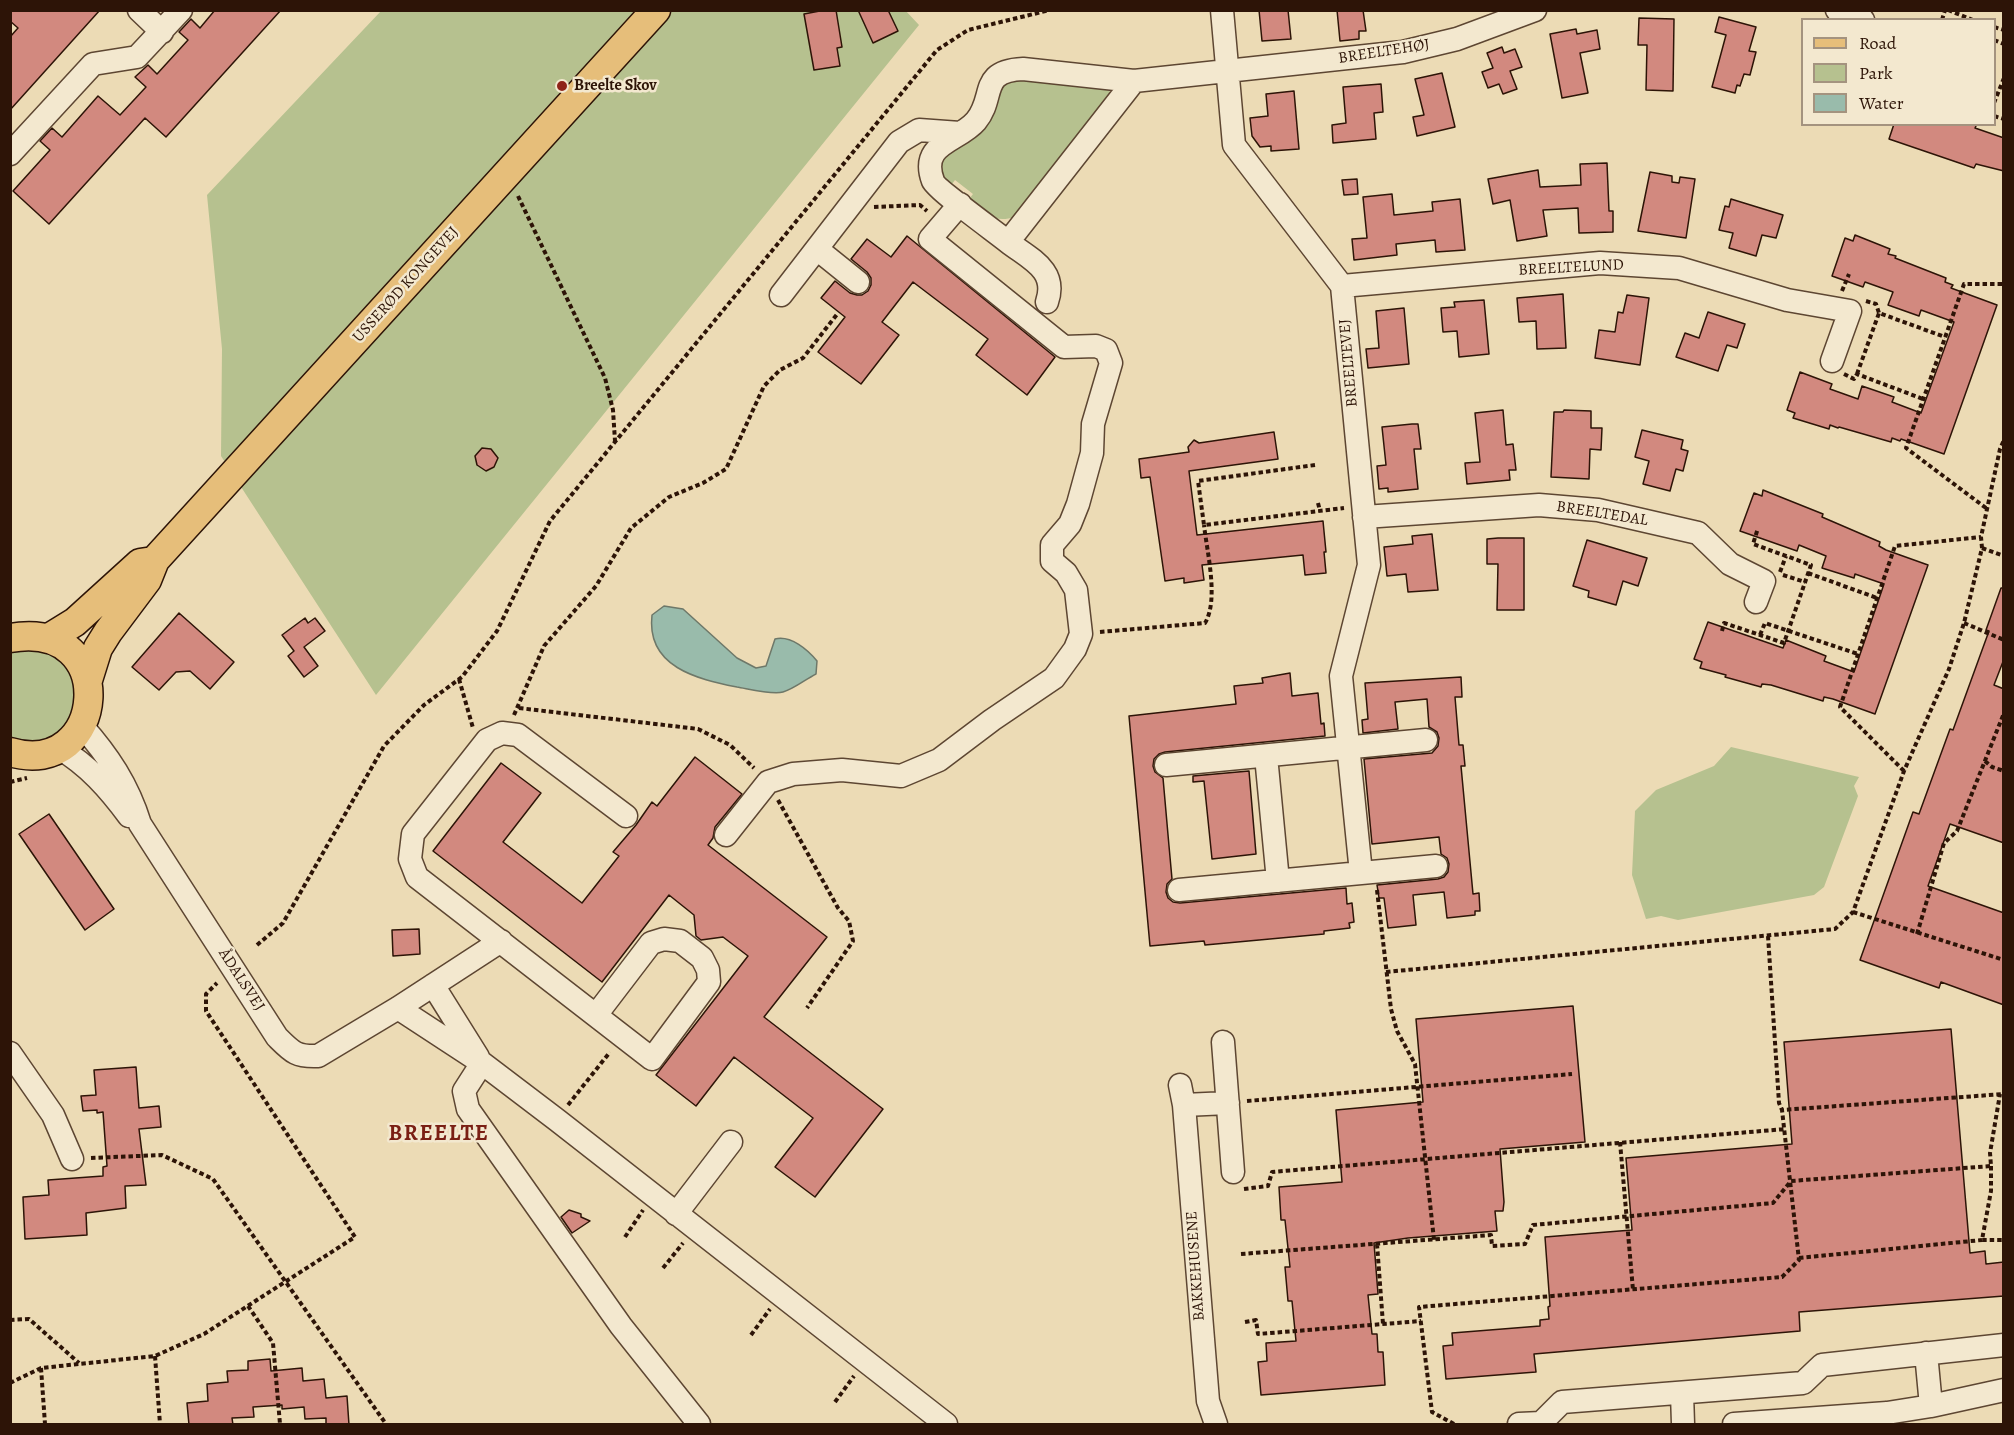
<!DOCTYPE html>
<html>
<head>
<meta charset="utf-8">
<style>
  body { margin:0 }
  #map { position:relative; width:2014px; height:1435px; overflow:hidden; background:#ecdbb5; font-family:Alegreya,serif }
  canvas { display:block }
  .frame { position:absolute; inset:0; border:12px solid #2d1407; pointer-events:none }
  .legend { position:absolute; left:1801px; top:18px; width:195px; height:108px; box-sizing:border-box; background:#f3e8cf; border:2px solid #a4937f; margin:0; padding:8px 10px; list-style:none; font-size:18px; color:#2d1407 }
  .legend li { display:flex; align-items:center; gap:12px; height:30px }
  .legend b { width:30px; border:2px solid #a4937f }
</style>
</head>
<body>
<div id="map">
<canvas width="2014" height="1435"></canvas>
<div class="frame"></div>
<ul class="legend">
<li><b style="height:8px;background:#e6be7a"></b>Road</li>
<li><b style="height:16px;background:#b6c18f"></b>Park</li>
<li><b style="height:16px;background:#99bbab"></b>Water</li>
</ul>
</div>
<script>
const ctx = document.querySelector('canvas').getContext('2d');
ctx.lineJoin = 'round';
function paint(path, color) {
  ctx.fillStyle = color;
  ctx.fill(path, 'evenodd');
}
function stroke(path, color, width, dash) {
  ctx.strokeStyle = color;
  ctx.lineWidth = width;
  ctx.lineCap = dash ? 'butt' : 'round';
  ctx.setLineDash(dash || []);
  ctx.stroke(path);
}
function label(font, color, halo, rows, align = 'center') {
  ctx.font = font + ' Alegreya,serif';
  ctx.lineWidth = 5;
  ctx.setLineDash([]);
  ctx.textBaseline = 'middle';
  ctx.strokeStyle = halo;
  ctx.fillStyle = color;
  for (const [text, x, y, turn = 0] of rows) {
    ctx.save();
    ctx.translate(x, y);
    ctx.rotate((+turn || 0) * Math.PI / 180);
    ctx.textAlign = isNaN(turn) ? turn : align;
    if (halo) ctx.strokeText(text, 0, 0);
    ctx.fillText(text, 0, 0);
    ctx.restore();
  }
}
paint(new Path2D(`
  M 905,10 L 919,25 L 376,695 L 221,456 L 222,349 L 207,195 L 381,11 Z
  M 1021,79 L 1109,89 L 1111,98 L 1014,217 C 995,224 983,212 967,202 L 973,194 L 955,180 L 949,188 L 942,182 L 939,161 C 948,149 964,147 975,138 C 999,117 980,89 1021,79 Z
  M 27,647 C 36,650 50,652 58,658 C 90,684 77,731 38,742 C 30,744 19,741 11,740 L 11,651 Z
  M 1731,747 L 1859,777 L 1854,786 L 1858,796 L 1824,887 L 1814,895 L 1678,920 L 1661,916 L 1646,919 L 1632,875 L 1635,811 L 1656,790 L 1714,766 Z`), '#b6c18f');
const water = new Path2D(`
  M 664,606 L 683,609 L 737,658 L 756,668 L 766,666 L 775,639 C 791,635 808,650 817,661 L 816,674 C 806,679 794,689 783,692 C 772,695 749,689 737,687 C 697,679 646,667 652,615 Z`);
paint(water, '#99bbab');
stroke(water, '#6e7869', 1.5);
const building = new Path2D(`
  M 10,10 L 100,10 L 10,110 L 10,37 L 18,28 L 10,21 Z
  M 215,10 L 281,10 L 166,137 L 145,118 L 49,224 L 13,191 L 50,150 L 40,141 L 52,128 L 62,137 L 98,96 L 120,115 L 146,87 L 135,77 L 148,65 L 157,74 L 188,40 L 179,32 L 191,19 L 200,28 Z
  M 825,10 L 836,10 L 842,47 L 837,48 L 840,66 L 814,70 L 804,14 Z
  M 858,10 L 888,10 L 898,31 L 873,43 Z
  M 1259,10 L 1288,10 L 1291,39 L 1262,41 Z
  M 1337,10 L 1363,10 L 1366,31 L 1359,31 L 1359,39 L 1340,41 Z
  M 1719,17 L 1756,27 L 1749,51 L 1756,52 L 1750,75 L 1744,74 L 1740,86 L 1737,85 L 1735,93 L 1712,87 L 1726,35 L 1715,32 Z
  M 1639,18 L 1674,19 L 1673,91 L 1646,90 L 1647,45 L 1638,45 Z
  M 1576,29 L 1577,34 L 1597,30 L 1600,49 L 1580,53 L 1588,93 L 1562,98 L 1550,34 Z
  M 1502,47 L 1504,53 L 1515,49 L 1522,67 L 1510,71 L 1517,89 L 1503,94 L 1499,84 L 1488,88 L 1482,72 L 1493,68 L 1487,53 Z
  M 1442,73 L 1455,127 L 1417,136 L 1413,117 L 1424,115 L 1415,79 Z
  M 1381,84 L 1383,112 L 1374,113 L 1376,139 L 1333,143 L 1332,125 L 1346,123 L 1343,87 Z
  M 1294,91 L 1299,149 L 1271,151 L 1271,146 L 1260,147 L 1252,136 L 1250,118 L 1268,116 L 1266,94 Z
  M 1894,124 L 1977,124 L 1975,128 L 2004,138 L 2004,171 L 1976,164 L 1974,168 L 1889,139 Z
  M 1607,163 L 1609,211 L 1613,211 L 1613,232 L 1579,233 L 1578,208 L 1543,210 L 1547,236 L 1517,241 L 1510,200 L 1493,204 L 1488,179 L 1538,170 L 1540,187 L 1581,185 L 1580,164 Z
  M 1650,172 L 1672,176 L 1672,182 L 1679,183 L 1680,177 L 1695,179 L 1686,238 L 1638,231 Z
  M 1357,179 L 1358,194 L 1344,195 L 1342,180 Z
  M 1392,194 L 1394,215 L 1433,211 L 1432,202 L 1460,199 L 1465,250 L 1436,252 L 1435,240 L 1396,244 L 1397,255 L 1354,260 L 1352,239 L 1367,238 L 1363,197 Z
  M 1731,199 L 1783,215 L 1776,238 L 1762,235 L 1756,256 L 1729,248 L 1733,233 L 1719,230 L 1725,206 L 1729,207 Z
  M 1855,235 L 1890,249 L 1888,254 L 1896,256 L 1895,258 L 1946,278 L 1945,282 L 1953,285 L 1951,288 L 1997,305 L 1944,454 L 1901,439 L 1900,441 L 1892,438 L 1891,442 L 1839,427 L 1838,428 L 1830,425 L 1829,429 L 1793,418 L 1795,413 L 1787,410 L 1800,372 L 1832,384 L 1830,389 L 1858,399 L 1862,386 L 1894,397 L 1892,402 L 1921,413 L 1954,322 L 1921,310 L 1919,316 L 1888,305 L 1893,292 L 1865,282 L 1863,287 L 1832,276 L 1845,238 L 1853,241 Z
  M 907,236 L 1055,357 L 1027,395 L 976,355 L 988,339 L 913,282 L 882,322 L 899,335 L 861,384 L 818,352 L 845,317 L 821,298 L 835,281 L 850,293 L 857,295 L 862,295 L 868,291 L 871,285 L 871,278 L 867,272 L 851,259 L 867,239 L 891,257 Z
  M 1563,294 L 1566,348 L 1537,349 L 1536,321 L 1519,322 L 1517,298 Z
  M 1627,295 L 1649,298 L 1640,365 L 1595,358 L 1599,330 L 1615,332 L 1618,312 L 1623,313 Z
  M 1484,300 L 1489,354 L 1459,357 L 1457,331 L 1443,332 L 1441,308 L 1455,307 L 1454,302 Z
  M 1404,308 L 1409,364 L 1368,368 L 1366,349 L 1379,348 L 1376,311 Z
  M 1708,312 L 1745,324 L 1737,348 L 1727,345 L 1718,371 L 1676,357 L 1685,333 L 1699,338 Z
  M 1503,410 L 1506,445 L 1513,444 L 1516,470 L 1509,470 L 1510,480 L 1467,484 L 1465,463 L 1480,462 L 1475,413 Z
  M 1564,410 L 1591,411 L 1591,428 L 1602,428 L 1601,450 L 1590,449 L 1589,479 L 1551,477 L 1554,412 L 1563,412 Z
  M 1412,424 L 1418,424 L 1421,449 L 1414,449 L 1418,489 L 1388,492 L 1388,488 L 1379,489 L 1377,466 L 1386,465 L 1382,427 Z
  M 1642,430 L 1683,440 L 1681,449 L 1688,451 L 1683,471 L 1676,469 L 1670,491 L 1643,484 L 1649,461 L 1635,457 Z
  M 1274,432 L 1278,459 L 1189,471 L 1197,535 L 1323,521 L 1326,552 L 1324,552 L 1326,573 L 1305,575 L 1303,555 L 1202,565 L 1204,580 L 1184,583 L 1184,578 L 1165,581 L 1150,477 L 1141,478 L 1139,459 L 1189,452 L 1188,447 L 1194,440 L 1199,443 Z
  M 482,448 L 491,449 L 498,458 L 494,467 L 486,471 L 477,465 L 475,456 Z
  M 1763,490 L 1823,514 L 1822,517 L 1880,542 L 1879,546 L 1886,550 L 1928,565 L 1875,714 L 1833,699 L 1824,697 L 1823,701 L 1771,685 L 1762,684 L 1761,687 L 1725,677 L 1726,675 L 1700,668 L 1702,662 L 1694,659 L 1708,622 L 1783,648 L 1786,640 L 1826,656 L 1824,661 L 1854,672 L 1884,584 L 1855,574 L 1854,578 L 1822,568 L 1826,556 L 1799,545 L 1797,551 L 1740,531 L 1754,493 L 1762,496 Z
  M 1432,534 L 1438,590 L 1408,592 L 1406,574 L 1387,576 L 1384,547 L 1413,544 L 1412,536 Z
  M 1498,538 L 1524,538 L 1524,610 L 1497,610 L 1498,564 L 1487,564 L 1487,539 Z
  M 1587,540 L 1647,558 L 1638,586 L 1623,581 L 1616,605 L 1588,597 L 1589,591 L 1573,586 Z
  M 2001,588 L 2004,588 L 2004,659 L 1994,685 L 2004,689 L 2004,843 L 1950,824 L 1928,886 L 2004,913 L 2004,1005 L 1941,982 L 1939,988 L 1860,960 L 1913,812 L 1919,814 L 1950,729 L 1953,730 L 1989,631 L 1986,630 Z
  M 179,613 L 234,662 L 210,689 L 190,671 L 176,672 L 159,690 L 132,667 Z
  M 305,618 L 308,623 L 315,618 L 325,631 L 304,647 L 318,666 L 304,677 L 288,656 L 294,651 L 282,635 Z
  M 1290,673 L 1292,696 L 1318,693 L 1321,724 L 1324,723 L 1325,736 L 1165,752 L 1159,754 L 1154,759 L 1153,766 L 1155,772 L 1163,778 L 1169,846 L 1172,879 L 1167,884 L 1166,892 L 1168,898 L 1173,902 L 1180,903 L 1346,888 L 1347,904 L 1352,903 L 1354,922 L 1349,923 L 1350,928 L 1324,931 L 1324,934 L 1205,945 L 1204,941 L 1150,946 L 1129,716 L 1236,704 L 1234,686 L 1263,683 L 1262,678 Z
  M 1461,677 L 1462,697 L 1455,697 L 1459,745 L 1463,745 L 1465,766 L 1461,766 L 1473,894 L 1479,893 L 1480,911 L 1475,911 L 1475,915 L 1447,918 L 1444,892 L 1413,895 L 1416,925 L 1388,928 L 1384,898 L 1379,898 L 1377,885 L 1438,879 L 1444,877 L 1448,872 L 1449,864 L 1447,858 L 1441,854 L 1439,837 L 1372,844 L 1364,759 L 1432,753 L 1438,746 L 1439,738 L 1437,732 L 1429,727 L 1427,699 L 1395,702 L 1398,729 L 1363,733 L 1362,720 L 1368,719 L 1365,683 Z
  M 695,757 L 742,794 L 715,827 L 713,838 L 708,845 L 827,937 L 764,1017 L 883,1109 L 815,1197 L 775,1167 L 813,1118 L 734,1057 L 696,1106 L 656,1075 L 748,956 L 723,937 L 701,940 L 696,936 L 694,915 L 669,895 L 602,982 L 433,851 L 501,763 L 541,793 L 503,842 L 582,903 L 619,856 L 613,852 L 636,825 L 652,802 L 657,806 Z
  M 1249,771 L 1256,854 L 1212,859 L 1204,781 L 1193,782 L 1193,776 Z
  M 49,814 L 114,909 L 85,930 L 19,834 Z
  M 419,929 L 420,954 L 393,956 L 392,930 Z
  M 1573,1006 L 1585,1142 L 1500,1149 L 1504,1202 L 1503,1211 L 1495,1211 L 1497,1231 L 1408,1238 L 1374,1243 L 1378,1294 L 1368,1295 L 1372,1334 L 1377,1334 L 1378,1352 L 1383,1352 L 1385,1385 L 1261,1395 L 1258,1362 L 1267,1361 L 1266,1343 L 1296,1341 L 1292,1301 L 1288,1301 L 1285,1267 L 1290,1267 L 1285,1220 L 1281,1220 L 1279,1187 L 1342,1182 L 1336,1110 L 1423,1102 L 1416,1019 Z
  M 1951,1029 L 1970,1253 L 1985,1251 L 1986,1264 L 2004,1262 L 2004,1296 L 1799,1312 L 1800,1331 L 1534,1354 L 1536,1372 L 1446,1379 L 1443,1346 L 1453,1345 L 1452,1333 L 1540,1326 L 1540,1320 L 1549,1319 L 1548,1307 L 1550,1306 L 1545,1237 L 1632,1230 L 1626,1158 L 1792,1144 L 1784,1042 Z
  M 136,1067 L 139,1108 L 159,1106 L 161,1127 L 139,1129 L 146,1185 L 125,1186 L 126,1208 L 86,1213 L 87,1235 L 25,1239 L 23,1197 L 49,1195 L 48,1180 L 103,1176 L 103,1167 L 107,1166 L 103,1112 L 97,1113 L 97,1110 L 83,1111 L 81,1096 L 96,1095 L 94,1070 Z
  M 569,1210 L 581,1214 L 581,1217 L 590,1221 L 572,1233 L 561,1217 Z
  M 270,1359 L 271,1371 L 302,1368 L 303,1381 L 324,1379 L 326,1398 L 347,1396 L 349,1425 L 326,1425 L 326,1418 L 305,1419 L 304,1407 L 282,1409 L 282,1405 L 253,1407 L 254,1417 L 232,1418 L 233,1425 L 189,1425 L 187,1403 L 208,1401 L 207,1384 L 228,1382 L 227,1371 L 248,1370 L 248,1361 Z`);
paint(building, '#d2897f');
stroke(building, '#2d1407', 1.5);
const minor = new Path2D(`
  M 139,10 L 162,32
  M 1222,10 L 1234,145 L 1342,286 L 1369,565 L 1341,676 L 1361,873
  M 1837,10 L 1863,20
  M 1134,81 L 1008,242 C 997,233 936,189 933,181 C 919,143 958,142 976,121 C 996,97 978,71 1023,69 L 1134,81 L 1403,52 L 1457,39 L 1535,10
  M 10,154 L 93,64 L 137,57 L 181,10
  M 1008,242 C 1030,259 1058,270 1047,302
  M 817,249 L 858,282
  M 1342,286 L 1600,263 L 1679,268 L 1787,300 L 1850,311 L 1832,361
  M 781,295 L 899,142 L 919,130 L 960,133
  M 1364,517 L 1539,505 L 1598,510 L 1698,533 L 1730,564 L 1764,581 L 1756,602
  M 82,726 C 108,755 128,785 140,824 L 277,1037 C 292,1052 296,1057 318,1056 L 398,1008 L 501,941
  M 59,748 C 88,765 109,789 129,816
  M 1266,756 L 1278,881
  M 1166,765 L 1426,740
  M 726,835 L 768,782 L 793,774 L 842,770 L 901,776 L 939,760 L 992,720 L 1054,678 L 1075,649 L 1081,634 L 1076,590 L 1066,573 L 1052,561 L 1052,545 L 1070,524 L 1078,504 L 1092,453 L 1093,424 L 1111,363 L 1106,350 L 1096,346 L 1064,347 L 930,239 L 960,204
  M 1179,890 L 1436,866
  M 433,985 L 478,1057
  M 398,1008 L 482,1063 L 557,1120 L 946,1424
  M 596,1015 L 651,943 L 664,939 L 680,941 L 702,958 L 708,970 L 709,982 L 652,1059 L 417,877 L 410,859 L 413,834 L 487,740 L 502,733 L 518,735 L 626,816
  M 1223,1042 L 1233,1172
  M 10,1053 L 53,1115 L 72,1159
  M 482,1063 L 464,1091 L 468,1109 L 621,1326 L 699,1424
  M 1180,1085 L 1184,1105 L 1208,1401 L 1216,1424
  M 1184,1105 L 1228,1103
  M 676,1214 L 731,1142
  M 1926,1353 L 1931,1406
  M 1682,1393 L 1683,1424
  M 1519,1424 L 1541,1423 L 1562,1402 L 1803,1383 L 1822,1365 L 2004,1345
  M 1734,1424 L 1887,1413 L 1931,1406 L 2004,1390`);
const major = new Path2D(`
  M 10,638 C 122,618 107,781 10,752
  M 49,638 L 75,622 L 140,563 L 153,561
  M 88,680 L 98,648 L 108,632 L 147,580 L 155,560 L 656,10`);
stroke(minor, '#5d4632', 25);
stroke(major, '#2d1407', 31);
stroke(new Path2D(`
  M 1948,10 L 1973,20
  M 1942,20 L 1945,10
  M 1994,27 L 2004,30
  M 1994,40 L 2004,44
  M 1994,103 L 2004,78
  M 1994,116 L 2004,119
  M 518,196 L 605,378 L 613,410 L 615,441
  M 874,207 L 920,205 L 927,211
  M 1842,291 L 1849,274
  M 1866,301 L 1876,304 L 1879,313 L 1945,337
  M 1844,374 L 1854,379 L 1857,374 L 1923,399
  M 1857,374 L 1879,313
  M 1315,465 L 1198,481 L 1204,525 L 1344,508
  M 1318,503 L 1320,511
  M 1986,508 L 1906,448 L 1964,284 L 2004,284
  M 1982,548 L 2004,556
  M 1780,572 L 1786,556
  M 1808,573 L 1877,598
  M 1783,575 L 1805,582
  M 1964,623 L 2004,640
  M 1722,631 L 1724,623 L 1784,643 L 1811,565 L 1753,544 L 1758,528
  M 1100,632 L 1205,623 C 1219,600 1207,552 1204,525
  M 1760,635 L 1765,623 L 1858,654
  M 459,679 L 473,728
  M 519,708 L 698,729 L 730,745 L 754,768
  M 514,715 L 544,646 L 596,586 L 631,528 L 669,497 L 703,483 L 726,469 L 764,386 L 780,370 L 803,358 L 838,313
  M 1985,761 L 1992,767 L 2004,771
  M 1904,771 L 1840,707 L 1895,546 L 1981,537
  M 10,782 L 27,778
  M 778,800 L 838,908 L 849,921 L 853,941 L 807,1008
  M 1377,890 L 1391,1009 L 1397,1031 L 1415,1064 L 1434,1240
  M 1853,912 L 2004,960
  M 1917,934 L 1944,843 L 1957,831 L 2004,713
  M 1768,936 L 1779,1103 L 1782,1110
  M 257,945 L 283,923 L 384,746 L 424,705 L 462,677 L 497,631 L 550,521 L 937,50 L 968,30 L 1050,10
  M 1386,972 L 1835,929 L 1853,912 L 1904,771 L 1949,669 L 1964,623 L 1982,548 L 1981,537 L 2000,449 L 2004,440
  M 1247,1101 L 1572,1074
  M 568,1105 L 610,1052
  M 1620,1142 L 1633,1290
  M 91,1158 L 162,1155 L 213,1179 L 386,1424
  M 1991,1166 L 1991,1191 L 1982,1240 L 2004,1240
  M 1244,1189 L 1268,1186 L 1272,1172 L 1786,1129
  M 625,1237 L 643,1210
  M 1377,1244 L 1383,1324
  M 1241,1254 L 1491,1235 L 1492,1246 L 1525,1244 L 1533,1225 L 1773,1203 L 1791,1181 L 1991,1166 L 1990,1153 L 2000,1094
  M 1799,1258 L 1982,1240
  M 663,1268 L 683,1243
  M 248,1306 L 273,1343 L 280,1424
  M 10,1320 L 29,1319 L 79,1363
  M 1245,1322 L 1256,1320 L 1258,1334 L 1421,1321
  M 751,1335 L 770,1309
  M 155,1356 L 160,1424
  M 41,1368 L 45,1424
  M 10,1383 L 41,1368 L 155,1356 L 204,1334 L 355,1237 L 206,1011 L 206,994 L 217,983
  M 835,1402 L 854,1376
  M 1454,1424 L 1432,1412 L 1419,1307 L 1782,1277 L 1799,1260 L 1782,1110 L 2004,1094`), '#2d1407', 4, [4.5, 3]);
stroke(minor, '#f3e8cf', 22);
stroke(major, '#e6be7a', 28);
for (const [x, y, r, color] of [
  [562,86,6,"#8f2418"]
]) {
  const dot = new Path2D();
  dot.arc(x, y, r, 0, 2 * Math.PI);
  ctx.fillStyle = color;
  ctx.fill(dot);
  stroke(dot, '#f3e8cf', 2);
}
label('16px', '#2d1407', '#f3e8cf', [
  ["BREELTEHØJ",1384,52,-9],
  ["BREELTELUND",1571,268,-3],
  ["USSERØD KONGEVEJ",406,285,-48],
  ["BREELTEVEJ",1349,363,-95],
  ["BREELTEDAL",1602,514,9],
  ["ÅDALSVEJ",241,980,57],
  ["BAKKEHUSENE",1196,1266,-94]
]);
label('bold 16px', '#2d1407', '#f3e8cf', [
  ["Breelte Skov",574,86]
], 'left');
ctx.letterSpacing = '1.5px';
label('bold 22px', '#7a1f14', '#f3e8cf', [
  ["BREELTE",439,1135]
]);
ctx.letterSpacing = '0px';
</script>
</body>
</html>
